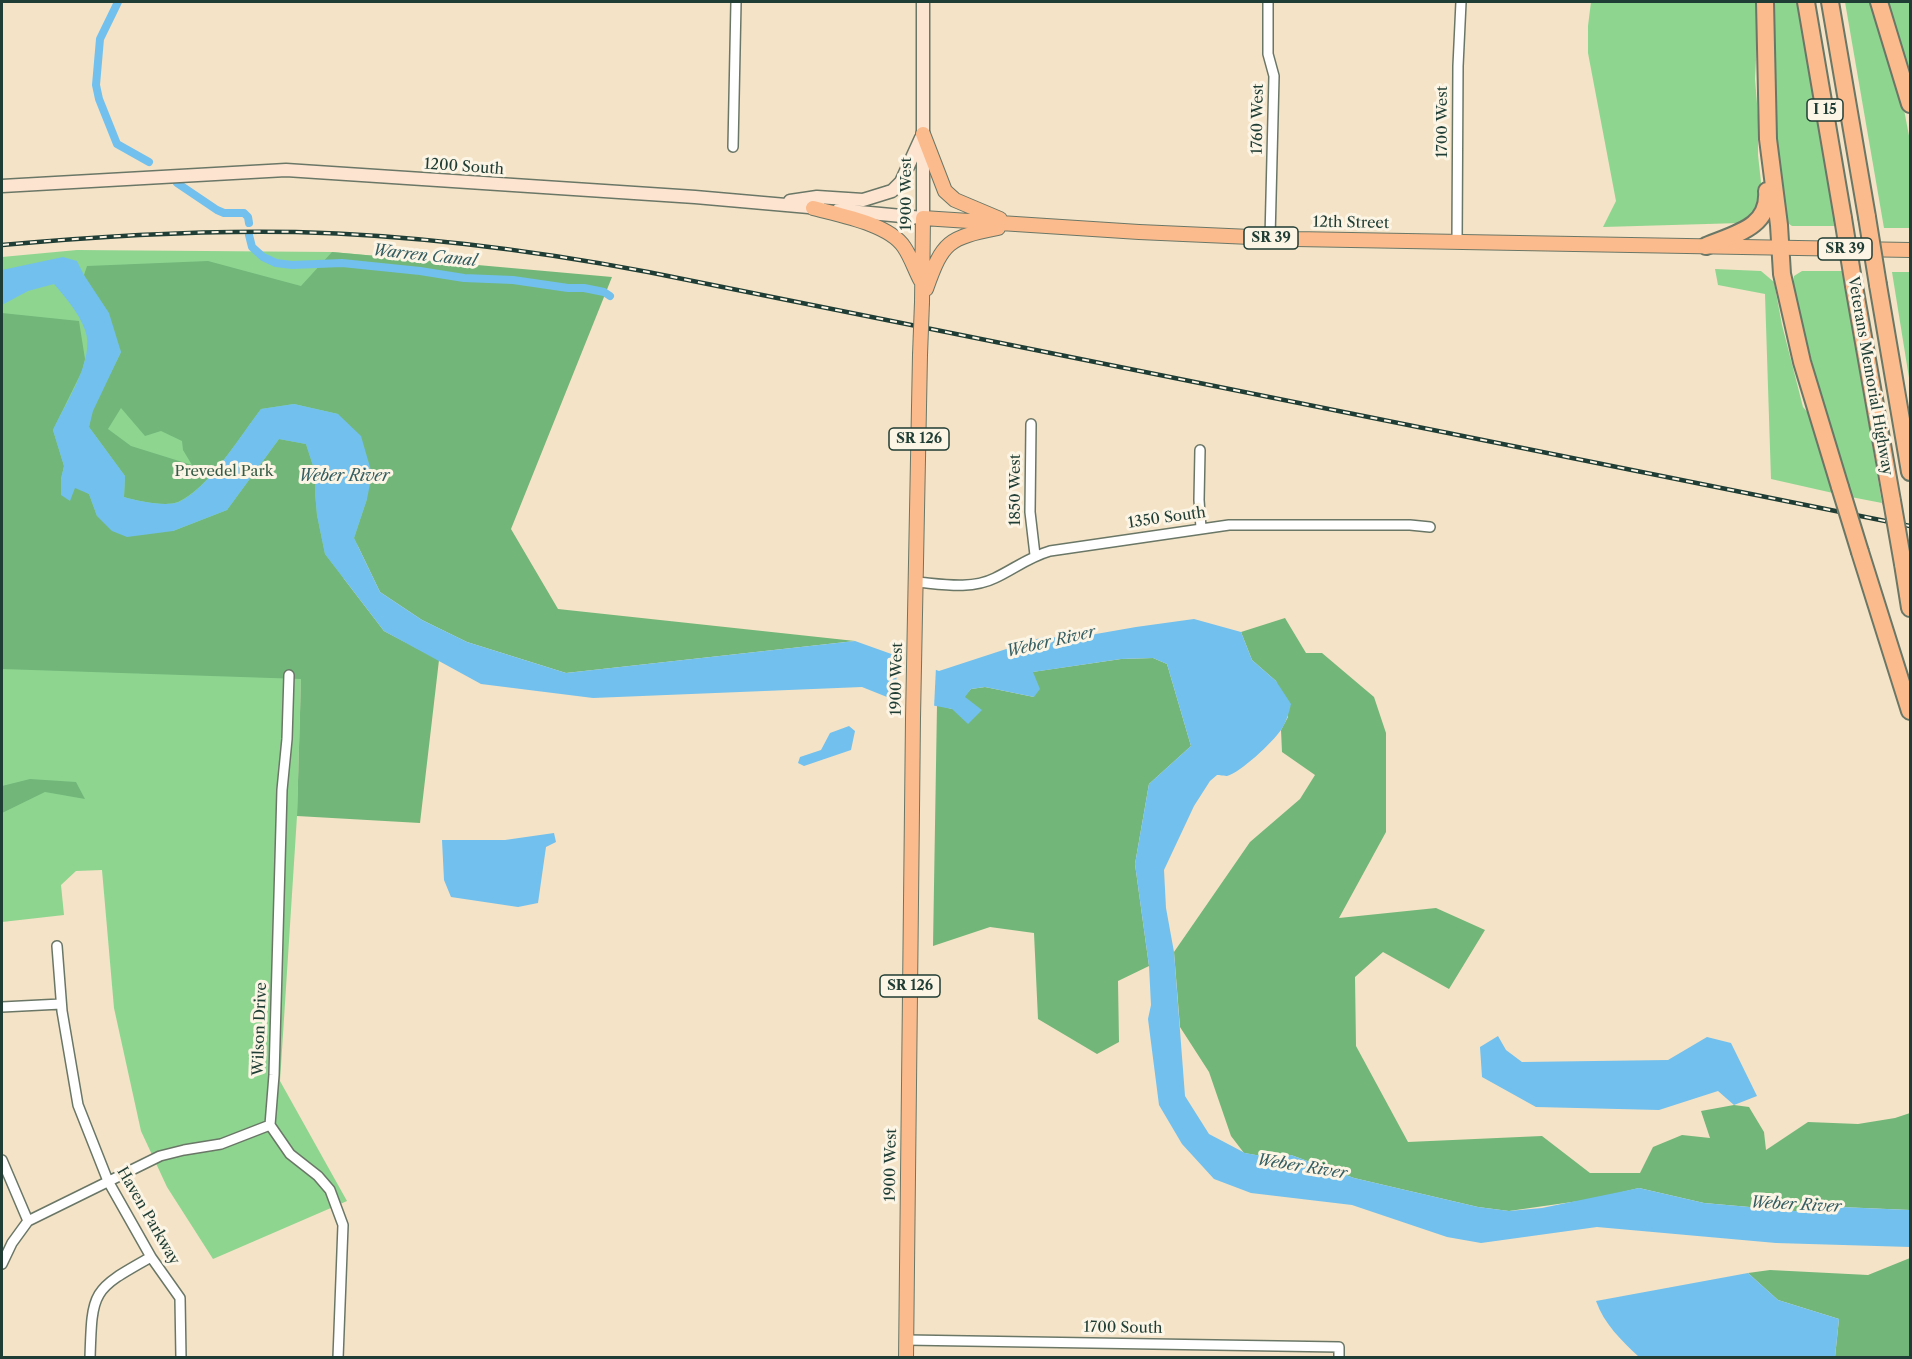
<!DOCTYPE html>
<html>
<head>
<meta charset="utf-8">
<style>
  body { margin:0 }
  #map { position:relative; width:1912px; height:1359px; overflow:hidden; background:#f4e3c6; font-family:"Libre Caslon Text",serif }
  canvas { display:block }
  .frame { position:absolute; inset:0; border:3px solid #1f3d34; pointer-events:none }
</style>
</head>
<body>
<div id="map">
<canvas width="1912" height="1359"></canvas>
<div class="frame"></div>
</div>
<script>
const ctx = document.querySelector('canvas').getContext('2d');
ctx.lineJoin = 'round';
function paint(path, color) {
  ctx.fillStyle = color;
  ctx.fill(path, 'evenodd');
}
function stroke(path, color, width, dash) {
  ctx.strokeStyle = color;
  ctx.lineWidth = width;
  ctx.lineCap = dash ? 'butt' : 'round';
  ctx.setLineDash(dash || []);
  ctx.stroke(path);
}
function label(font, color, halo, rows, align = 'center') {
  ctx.font = font + ' "Libre Caslon Text",serif';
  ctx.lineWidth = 6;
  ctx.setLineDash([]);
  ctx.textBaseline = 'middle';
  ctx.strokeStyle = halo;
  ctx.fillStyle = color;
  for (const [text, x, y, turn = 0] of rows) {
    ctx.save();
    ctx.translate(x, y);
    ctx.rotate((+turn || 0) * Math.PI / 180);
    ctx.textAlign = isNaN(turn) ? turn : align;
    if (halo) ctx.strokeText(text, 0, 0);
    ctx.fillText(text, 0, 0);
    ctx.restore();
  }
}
paint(new Path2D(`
  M 1591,2 L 1759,2 L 1755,79 L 1758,116 L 1758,155 L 1762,191 L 1761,207 L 1741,223 L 1603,227 L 1616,201 L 1588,53 L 1588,26 Z
  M 1769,2 L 1797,2 L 1835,226 L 1792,226 L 1785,221 L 1774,135 Z
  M 1845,2 L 1873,2 L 1902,99 L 1910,141 L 1910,228 L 1884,228 Z
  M 1886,2 L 1910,2 L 1910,80 Z
  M 77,250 L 332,252 L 476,265 L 301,679 L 297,816 L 280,1081 L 347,1201 L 213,1259 L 167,1187 L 141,1131 L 114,1008 L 102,870 L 76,871 L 61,885 L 64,915 L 2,922 L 2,257 Z
  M 1715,269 L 1761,271 L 1774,282 L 1782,325 L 1803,407 L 1809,414 L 1833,493 L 1771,479 L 1765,294 L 1718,285 Z
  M 1802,271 L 1843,271 L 1882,503 L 1851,497 L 1827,417 L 1792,288 L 1794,276 Z
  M 1892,272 L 1910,272 L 1910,384 Z`), '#8ed590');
paint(new Path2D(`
  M 332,252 L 612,277 L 511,529 L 558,609 L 855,641 L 566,673 L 467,642 L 422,620 L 380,592 L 354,538 L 367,499 L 338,414 L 294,404 L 261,409 C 241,435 208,489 178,502 C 166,507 137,501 124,497 L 125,476 L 89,427 L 92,411 L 121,352 L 84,275 L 87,266 L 208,261 L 301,286 ZM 121,408 L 145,436 L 161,431 L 182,441 L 183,450 L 192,465 L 131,446 L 108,429 Z
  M 2,313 L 79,321 L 85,359 L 82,371 L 53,430 L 64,466 L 61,479 L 89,494 L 97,516 L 173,531 L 227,510 L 279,439 L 306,444 L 316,475 L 315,492 L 317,515 L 325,554 L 384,631 L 439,660 L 420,823 L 297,816 L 301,679 L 2,669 Z
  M 1285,618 L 1306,653 L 1322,653 L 1374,697 L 1386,733 L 1386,832 L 1339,918 L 1436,908 L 1485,930 L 1449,989 L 1383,952 L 1355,977 L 1356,1046 L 1408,1142 L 1542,1136 L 1590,1173 L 1640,1173 L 1653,1147 L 1682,1135 L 1710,1138 L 1701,1111 L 1734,1105 L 1749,1107 L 1764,1132 L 1766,1150 L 1808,1122 L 1858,1124 L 1895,1118 L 1910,1113 L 1910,1210 L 1840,1207 L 1829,1214 L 1704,1203 L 1639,1188 L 1593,1199 L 1509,1211 L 1478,1207 L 1354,1178 L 1291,1155 L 1273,1158 L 1244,1153 L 1231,1136 L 1209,1072 L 1180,1027 L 1174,952 L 1250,842 L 1300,799 L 1315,775 L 1282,752 L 1281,730 L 1288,717 L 1276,681 L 1252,660 L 1241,632 Z
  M 1153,658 L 1167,664 L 1191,746 L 1149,784 L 1135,864 L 1149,966 L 1118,981 L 1119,1042 L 1097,1054 L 1038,1019 L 1034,933 L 990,927 L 933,946 L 937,705 L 952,709 L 971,689 L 985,687 L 1034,697 L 1032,672 L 1121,659 Z
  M 30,779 L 76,782 L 85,799 L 45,792 L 2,813 L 2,786 Z
  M 1910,1258 L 1910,1357 L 1835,1357 L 1839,1319 L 1778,1300 L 1748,1273 L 1770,1270 L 1868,1275 Z`), '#72b67a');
paint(new Path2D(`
  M 63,257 L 77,261 L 84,275 L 109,313 L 121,352 L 93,411 L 89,427 L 125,476 L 124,497 C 137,501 166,507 179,502 C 208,489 241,435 261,409 L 294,404 L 338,414 L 361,436 L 372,474 L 367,499 L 354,538 L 380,592 L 422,620 L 467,642 L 566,673 L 855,641 L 939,671 L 1043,637 L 1073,638 L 1136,627 L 1194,619 L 1241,632 L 1252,660 L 1276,681 L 1291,704 C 1289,713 1286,723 1281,730 C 1272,743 1241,772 1227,776 C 1226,776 1218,775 1217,775 L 1210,781 L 1194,806 L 1164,870 L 1166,908 L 1174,952 L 1185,1096 L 1209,1134 L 1245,1153 L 1273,1158 L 1291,1155 L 1354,1178 L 1478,1207 L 1509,1211 L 1542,1208 L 1639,1188 L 1704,1203 L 1829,1214 L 1840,1207 L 1910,1210 L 1910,1247 L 1776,1243 L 1597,1227 L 1481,1243 L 1447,1237 L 1352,1205 L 1251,1193 L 1214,1179 L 1182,1144 L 1159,1105 L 1148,1019 L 1151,1005 L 1149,966 L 1135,864 L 1149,784 L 1191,746 L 1167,664 L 1153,658 L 1121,659 L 1033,672 L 1040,689 L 1034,697 L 985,687 L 971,689 L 965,697 L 982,710 L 968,724 L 952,709 L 887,697 L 862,687 L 593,698 L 481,684 L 384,631 L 325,554 L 317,515 L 315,492 L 316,475 L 306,444 L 279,439 L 227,510 L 173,531 L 127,537 L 112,531 L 97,516 L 89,494 L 75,488 L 70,501 L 61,495 L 61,479 L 64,466 L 53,430 C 65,404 96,359 85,330 C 79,313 66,298 54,284 L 28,291 L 2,305 L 2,270 Z
  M 849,726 L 855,731 L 851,750 L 804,766 L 798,763 L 800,757 L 821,750 L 830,733 Z
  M 554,833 L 556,842 L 546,847 L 538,903 L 518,907 L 451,897 L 444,880 L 442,840 L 505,840 Z
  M 1498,1036 L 1506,1050 L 1522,1062 L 1668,1060 L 1707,1037 L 1731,1043 L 1757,1096 L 1734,1105 L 1718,1091 L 1659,1110 L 1536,1107 L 1482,1077 L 1480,1047 Z
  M 1748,1273 L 1778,1300 L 1839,1319 L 1835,1357 L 1639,1357 C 1622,1341 1604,1324 1596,1301 Z`), '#72c0ed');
paint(new Path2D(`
  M 897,653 L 936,667 L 934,708 L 896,702 Z`), '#f4e3c6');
stroke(new Path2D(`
  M 118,2 L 100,39 L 96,85 L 99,99 L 117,144 L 149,162
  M 177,183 L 217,210 L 224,213 L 244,213 L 248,217 L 249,223
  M 249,235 L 252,247 L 263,257 L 276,263 L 292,265 L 342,263 L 420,271 L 464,278 L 513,280 L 568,288 L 584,288 L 604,292 L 610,296`), '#72c0ed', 8);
const minor = new Path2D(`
  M 1268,2 L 1268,54 L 1274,76 L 1270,238
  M 733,147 L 736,2
  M 1457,242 L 1458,66 L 1461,2
  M 1031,424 L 1030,512 L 1035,555
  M 1200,450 L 1199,500 L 1201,528
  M 916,582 C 941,584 971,590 995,578 C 1014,569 1029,557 1050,551 L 1229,525 L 1410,525 L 1430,527
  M 289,675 L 287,739 L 282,790 L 274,1075 L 270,1125 L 290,1154 L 318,1176 L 330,1190 L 343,1225 L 338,1358
  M 57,946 L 62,1011 L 78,1105 L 108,1181 L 151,1257 L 180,1298 L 181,1358
  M 2,1007 L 61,1004
  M 2,1160 L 28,1221
  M 2,1264 L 12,1243 L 28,1221 L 160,1156 L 184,1150 L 221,1144 L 270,1125
  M 906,1340 L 1339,1347 L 1339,1358
  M 90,1358 C 92,1290 92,1290 151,1257`);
const secondary = new Path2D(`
  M 2,186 L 286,170 L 695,197 L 820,208
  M 790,201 L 817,197 L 863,200 L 892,191 L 901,182 L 921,138
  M 838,210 L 923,218 L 923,2`);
const primary = new Path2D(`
  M 923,134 L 945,191 L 955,200 L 1000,219
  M 813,208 C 839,215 889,224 904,247 C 911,257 915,270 921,281
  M 926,289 C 943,241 948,238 998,228
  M 922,302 L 923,218 L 1139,232 L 1295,239 L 1910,250
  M 906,1358 L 913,718 L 920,355`);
const motorway = new Path2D(`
  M 1765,2 L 1768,139 L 1779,225 L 1782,274 L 1802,362 L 1840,487
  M 1806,2 L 1843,218
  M 1830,2 L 1867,217
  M 1879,2 L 1910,104
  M 1706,246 C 1734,234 1770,228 1767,191
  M 1878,285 L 1910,472
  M 1854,286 L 1892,501
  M 1860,552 L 1910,711
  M 1903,564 L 1910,608`);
stroke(minor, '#6a7767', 12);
stroke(secondary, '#6a7767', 15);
stroke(primary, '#6a7767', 16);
stroke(motorway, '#6a7767', 20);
stroke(minor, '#fff', 9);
stroke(secondary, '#fde4d1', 12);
stroke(primary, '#fbbb8c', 14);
stroke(motorway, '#fbbb8c', 16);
const rail = new Path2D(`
  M 2,245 C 100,236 198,230 296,232 C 415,235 532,250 648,272 L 1910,526`);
stroke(rail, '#1f3d34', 4.5);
stroke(rail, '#fcf5e5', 2, [7]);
const primaryBridge = new Path2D(`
  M 920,355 L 922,302`);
const motorwayBridge = new Path2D(`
  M 1867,217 L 1878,285
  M 1843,218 L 1854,286
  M 1840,487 L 1860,552
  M 1892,501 L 1903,564`);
stroke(primaryBridge, '#6a7767', 16, []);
stroke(motorwayBridge, '#6a7767', 20, []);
stroke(primaryBridge, '#fbbb8c', 14);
stroke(motorwayBridge, '#fbbb8c', 16);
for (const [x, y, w] of [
  [1825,110,36],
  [1271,238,54],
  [1845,249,54],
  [919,439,60],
  [910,986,60]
]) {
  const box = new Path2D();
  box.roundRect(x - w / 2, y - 11, w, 22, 4.5);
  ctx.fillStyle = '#fcf5e5';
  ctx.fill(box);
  stroke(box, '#1f3d34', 1.5);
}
label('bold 14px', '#1f3d34', null, [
  ["I 15",1825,110],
  ["SR 39",1271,238],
  ["SR 39",1845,249],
  ["SR 126",919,439],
  ["SR 126",910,986]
]);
label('15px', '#1f3d34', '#fcf5e5', [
  ["1760 West",1258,119,-89],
  ["1700 West",1443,122,-90],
  ["1200 South",464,167,4],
  ["1900 West",907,194,-90],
  ["12th Street",1351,223,1],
  ["Veterans Memorial Highway",1870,376,80],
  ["1850 West",1016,490,-90],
  ["1350 South",1167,518,-8],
  ["1900 West",897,679,-89],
  ["Wilson Drive",260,1029,-88],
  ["1900 West",891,1165,-89],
  ["Haven Parkway",148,1216,60],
  ["1700 South",1123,1328,1]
]);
label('15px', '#355b46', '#fcf5e5', [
  ["Prevedel Park",224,472]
]);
label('italic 16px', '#345e62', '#fcf5e5', [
  ["Warren Canal",425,256,6],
  ["Weber River",344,476],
  ["Weber River",1051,642,-13],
  ["Weber River",1302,1167,9],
  ["Weber River",1796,1205,3]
]);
</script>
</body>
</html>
